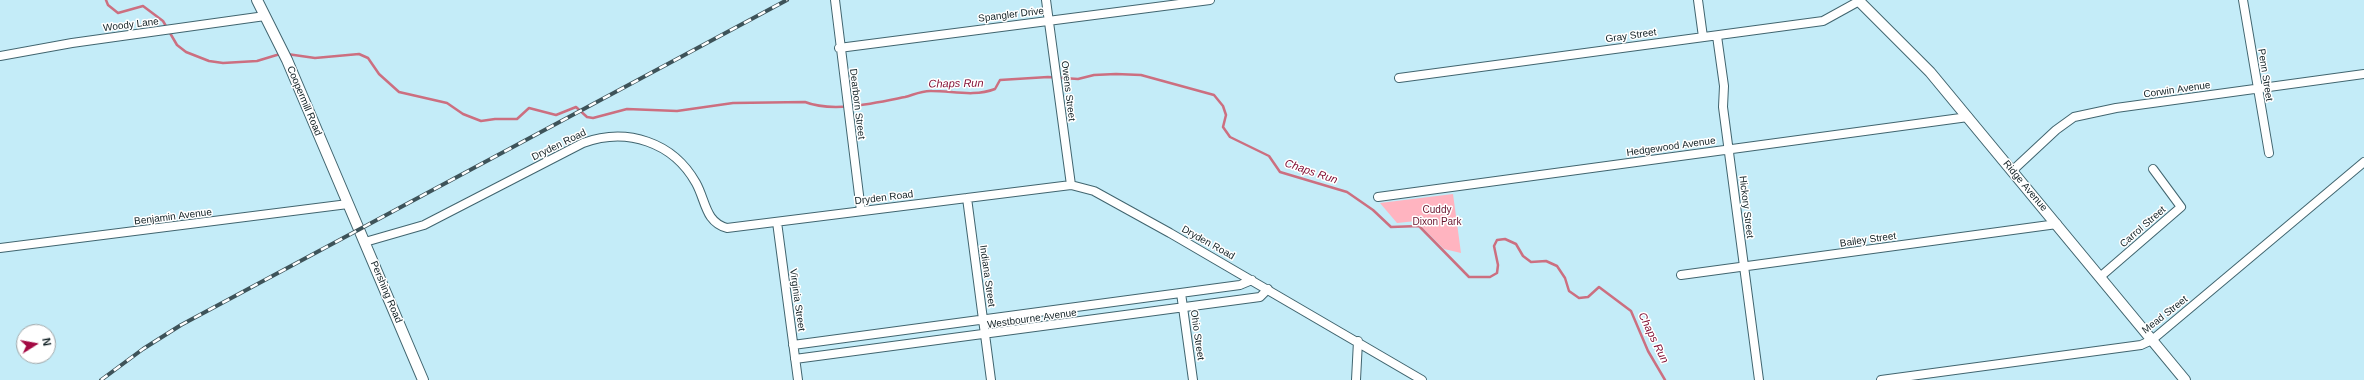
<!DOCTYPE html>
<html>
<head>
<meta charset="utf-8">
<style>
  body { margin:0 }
  #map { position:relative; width:2364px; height:380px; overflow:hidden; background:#c4ecf8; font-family:Helvetica,sans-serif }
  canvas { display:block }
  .north { position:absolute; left:16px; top:324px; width:40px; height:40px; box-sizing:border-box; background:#fff; border:1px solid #a0a6a8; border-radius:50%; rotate:79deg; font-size:11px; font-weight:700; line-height:16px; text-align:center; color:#122125 }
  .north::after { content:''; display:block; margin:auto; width:14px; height:18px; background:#a30943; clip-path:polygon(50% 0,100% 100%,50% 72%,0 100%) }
</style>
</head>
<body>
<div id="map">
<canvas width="2364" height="380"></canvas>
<div class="north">N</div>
</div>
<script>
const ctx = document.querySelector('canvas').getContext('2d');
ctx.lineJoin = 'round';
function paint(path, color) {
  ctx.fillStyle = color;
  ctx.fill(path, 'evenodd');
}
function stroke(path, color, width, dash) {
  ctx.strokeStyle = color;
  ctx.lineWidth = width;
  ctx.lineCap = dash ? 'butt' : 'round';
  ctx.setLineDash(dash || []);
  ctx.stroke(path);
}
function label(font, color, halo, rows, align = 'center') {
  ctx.font = font + ' Helvetica,sans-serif';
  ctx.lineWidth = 3;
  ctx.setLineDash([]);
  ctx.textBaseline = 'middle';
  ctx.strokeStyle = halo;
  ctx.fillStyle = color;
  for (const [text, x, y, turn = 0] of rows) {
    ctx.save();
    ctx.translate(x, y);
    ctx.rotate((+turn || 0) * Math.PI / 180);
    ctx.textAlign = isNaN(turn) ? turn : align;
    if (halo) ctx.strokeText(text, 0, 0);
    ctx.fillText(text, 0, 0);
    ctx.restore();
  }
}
paint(new Path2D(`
  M 1453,194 L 1461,253 L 1444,249 L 1416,221 L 1397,223 L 1380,203 Z`), '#ffb4c0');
stroke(new Path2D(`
  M 106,0 L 108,5 L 118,13 L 143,6 L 163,21 L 177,45 L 186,52 L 209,61 L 223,63 L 257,61 L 280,54
  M 287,54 L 315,58 L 359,54 L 368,58 L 379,74 L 399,92 L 447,103 L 463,114 L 481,121 L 495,119 L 517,119 L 529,108 L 556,115 L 576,107 L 587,117 L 593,118 L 627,109 L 677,111 L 733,103 L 805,102 C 833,113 875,103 905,97 C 913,95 923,90 932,91 C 953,91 974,97 995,89 L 1000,80 L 1048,77 L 1078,79 L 1094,75 L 1116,74 L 1141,75 L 1214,95 L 1223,106 L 1226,115 L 1223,127 L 1230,137 L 1269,156 L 1280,172 L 1347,192 L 1373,210 L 1391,227 L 1419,226 L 1469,277 L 1490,277 L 1497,273 L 1498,265 L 1494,246 L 1497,240 L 1505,239 L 1516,244 L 1523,256 L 1531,262 L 1546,261 L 1557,266 L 1565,278 L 1569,291 L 1579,298 L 1588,297 L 1599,287 L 1631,311 L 1648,351 L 1665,380`), '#cc6f80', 2.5);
const minor = new Path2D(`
  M 835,0 L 861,211
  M 1046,0 L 1071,185
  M 1698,0 L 1703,37
  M 2243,0 L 2269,153
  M 1717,36 L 1724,86 L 1723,107 L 1759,380
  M 839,48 L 1210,0
  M 0,56 L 72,43 L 265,16
  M 1399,78 L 1823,21 L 1861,0
  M 2012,171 L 2056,130 L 2074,117 L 2116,108 L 2364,74
  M 1378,197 L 1968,117
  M 967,198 L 991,380
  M 777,222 L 798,380
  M 365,242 L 424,225 L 583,143 C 627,127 673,142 696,183 C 706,201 705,222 727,228 L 1071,185 L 1094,191 L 1170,233 L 1422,380
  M 0,248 L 348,204
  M 1681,275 L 2057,224
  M 2100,277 L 2181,207 L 2153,169
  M 1181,293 L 1193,380
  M 793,345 L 1240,285 L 1252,280
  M 795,359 L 1260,297 L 1268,289
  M 1356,380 L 1358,341
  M 1881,380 L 2141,345 L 2152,340 L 2364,162`);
const tertiary = new Path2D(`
  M 257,0 L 287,60 L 423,380
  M 1858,0 L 1930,72 L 2185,380`);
stroke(minor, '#41656f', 10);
stroke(tertiary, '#41656f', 12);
stroke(minor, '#fff', 8);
stroke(tertiary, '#fff', 10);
const rail = new Path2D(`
  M 101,380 L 143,349 L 181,325 L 787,0`);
stroke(rail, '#3e5359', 4);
stroke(rail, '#fff', 2.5, [8]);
label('10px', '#122125', '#fff', [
  ["Spangler Drive",1011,15,-7],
  ["Woody Lane",131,25,-7],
  ["Gray Street",1631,36,-8],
  ["Penn Street",2265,75,81],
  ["Corwin Avenue",2177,90,-8],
  ["Owens Street",1068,91,83],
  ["Coopermill Road",304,101,67],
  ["Dearborn Street",857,104,83],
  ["Dryden Road",559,145,-26],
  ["Hedgewood Avenue",1671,147,-8],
  ["Ridge Avenue",2025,186,50],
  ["Dryden Road",884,198,-7],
  ["Hickory Street",1746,207,83],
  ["Benjamin Avenue",173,217,-7],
  ["Carrol Street",2143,227,-41],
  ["Bailey Street",1868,240,-8],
  ["Dryden Road",1208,243,29],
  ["Indiana Street",987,276,82],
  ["Pershing Road",386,292,67],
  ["Virginia Street",797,300,82],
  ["Mead Street",2165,315,-38],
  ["Westbourne Avenue",1032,319,-8],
  ["Ohio Street",1197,335,82]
]);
label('10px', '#6a152e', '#fff', [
  ["Cuddy",1437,210],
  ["Dixon Park",1437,222]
]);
label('italic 11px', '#861438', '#fff', [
  ["Chaps Run",956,84,-1],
  ["Chaps Run",1311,172,19],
  ["Chaps Run",1653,338,64]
]);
</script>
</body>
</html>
